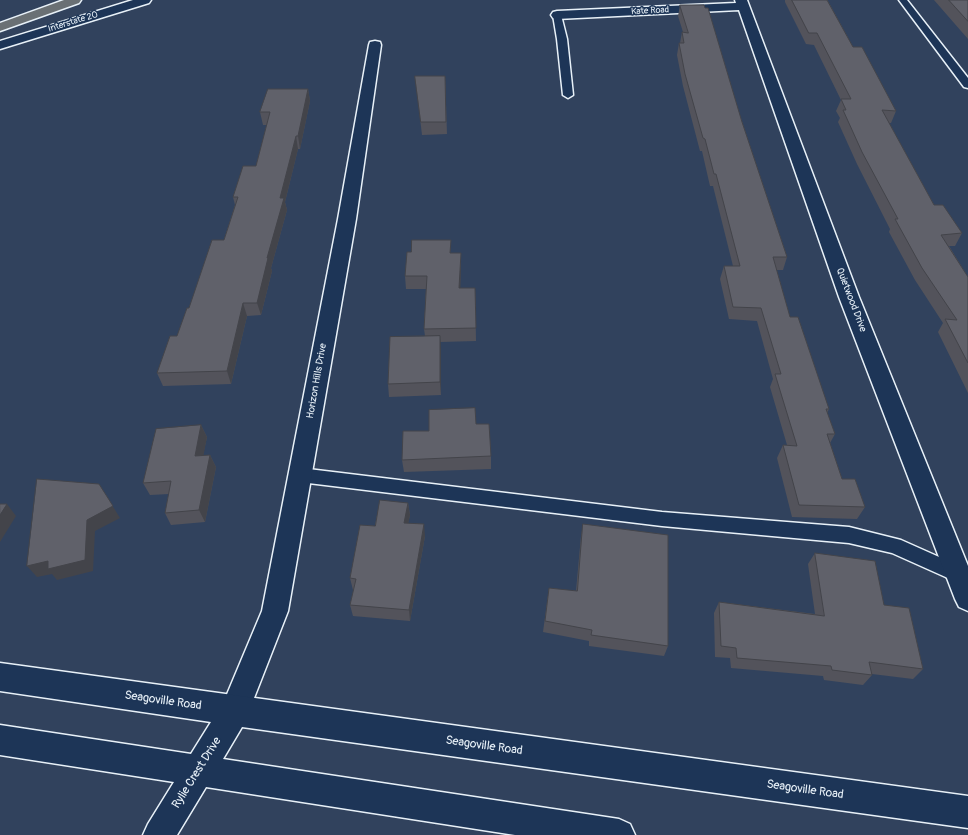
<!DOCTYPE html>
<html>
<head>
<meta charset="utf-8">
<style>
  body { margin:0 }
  canvas { display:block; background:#31425d }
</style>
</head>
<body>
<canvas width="968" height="835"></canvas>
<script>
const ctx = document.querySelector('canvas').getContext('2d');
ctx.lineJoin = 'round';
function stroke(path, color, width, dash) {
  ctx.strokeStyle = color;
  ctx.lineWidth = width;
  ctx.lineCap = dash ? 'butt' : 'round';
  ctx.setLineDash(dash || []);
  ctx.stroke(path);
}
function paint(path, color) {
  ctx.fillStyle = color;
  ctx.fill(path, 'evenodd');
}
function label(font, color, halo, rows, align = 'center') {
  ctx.font = font + ' Pangolin,sans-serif';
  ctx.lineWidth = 3;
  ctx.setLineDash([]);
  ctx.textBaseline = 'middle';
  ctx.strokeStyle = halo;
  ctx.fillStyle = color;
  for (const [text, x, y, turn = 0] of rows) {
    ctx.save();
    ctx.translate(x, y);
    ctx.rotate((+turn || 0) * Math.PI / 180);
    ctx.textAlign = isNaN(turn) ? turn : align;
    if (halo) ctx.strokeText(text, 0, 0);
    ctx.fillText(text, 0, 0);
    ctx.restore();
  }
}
const lane = new Path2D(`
  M 899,0 L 907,0 L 968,78 L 968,88 L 964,87 Z
  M 557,12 L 561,15 L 567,39 L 573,95 L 568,98 L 563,95 L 557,39 L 553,15 Z
  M 300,468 L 662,512 L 849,527 L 901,540 L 966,569 L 968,576 L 966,581 L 959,583 L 892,553 L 849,543 L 662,526 L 300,482 L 294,480 L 291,475 L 294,470 Z`);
const street = new Path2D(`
  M 735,0 L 747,0 L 859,297 L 968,566 L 968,611 L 959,607 L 955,599 L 839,297 L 739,10 L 557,19 L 553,18 L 551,15 L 553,12 L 557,11 L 736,3 Z
  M 375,41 L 380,42 L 381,45 L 356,219 L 288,611 L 245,721 L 235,726 L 225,721 L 220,711 L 262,611 L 338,219 L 369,45 L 370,42 Z`);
const secondary = new Path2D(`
  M 133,0 L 151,0 L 149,3 L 0,49 L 0,41 Z
  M 0,663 L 968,796 L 968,828 L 242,727 L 223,759 L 619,819 L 630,824 L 635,835 L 515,835 L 206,787 L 177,835 L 143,835 L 148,824 L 174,782 L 0,755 L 0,725 L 191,754 L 211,722 L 0,691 Z`);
const highway = new Path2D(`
  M 64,0 L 81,0 L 79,3 L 0,31 L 0,23 Z`);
stroke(lane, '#e8f1f8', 3);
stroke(street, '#e8f1f8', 3);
stroke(secondary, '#e8f1f8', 3);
stroke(highway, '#e8f1f8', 3);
paint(lane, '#1d3557');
paint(street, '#1d3557');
paint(secondary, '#1d3557');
paint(highway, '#6a7074');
paint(new Path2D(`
  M 785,0 L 828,0 L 828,1 L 853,47 L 896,111 L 891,123 L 889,123 L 934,205 L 962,233 L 955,246 L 949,246 L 968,277 L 968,393 L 938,332 L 943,323 L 915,280 L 889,232 L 890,229 L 857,164 L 838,122 L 840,118 L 836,111 L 841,100 L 814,45 L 806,44 L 785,2 Z
  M 934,0 L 968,0 L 968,39 Z
  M 680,5 L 742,122 L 787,257 L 783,270 L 776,270 L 790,317 L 829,409 L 827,413 L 835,434 L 830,443 L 842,479 L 865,507 L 857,519 L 792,517 L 777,458 L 783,445 L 787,445 L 770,387 L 773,379 L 757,321 L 729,319 L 720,279 L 724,266 L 733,266 L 713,186 L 710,186 L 702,151 L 700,151 L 683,86 L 677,55 L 679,43 L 680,43 L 682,32 L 683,32 L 678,16 Z
  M 415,76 L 445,76 L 447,134 L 422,135 Z
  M 308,89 L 310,101 L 300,149 L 298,149 L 285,202 L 287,210 L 271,268 L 272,271 L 261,315 L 247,316 L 231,384 L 163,386 L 157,373 L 177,336 L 189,308 L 224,240 L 235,205 L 233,197 L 256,166 L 267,125 L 263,125 L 260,112 Z
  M 451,253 L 461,253 L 461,266 L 460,288 L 475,288 L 476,341 L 440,342 L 441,395 L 389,397 L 388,384 L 425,336 L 424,329 L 426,289 L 406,289 L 405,276 Z
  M 476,424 L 491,456 L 491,469 L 404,472 L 402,460 L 429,431 Z
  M 201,425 L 207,437 L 203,455 L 210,455 L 216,467 L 205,522 L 171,525 L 165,513 L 169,494 L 150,495 L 143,483 Z
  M 408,503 L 410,515 L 408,523 L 425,536 L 410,621 L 353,616 L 350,605 L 354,590 L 353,590 L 350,578 L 375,526 Z
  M 583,524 L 668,646 L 664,656 L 589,646 L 589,641 L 543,632 L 549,588 L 576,591 L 581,536 Z
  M 815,553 L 884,605 L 923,669 L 913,679 L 872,674 L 872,675 L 863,685 L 824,680 L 823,676 L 731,668 L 730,658 L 715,657 L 714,613 L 719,602 L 815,614 L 808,564 Z`), '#53535b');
paint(new Path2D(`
  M 308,89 L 310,101 L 300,149 L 298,136 Z
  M 296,136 L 298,149 L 285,202 L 287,210 L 271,268 L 272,271 L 261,315 L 257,303 L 280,198 Z
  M 461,253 L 461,266 L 460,301 L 459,288 Z
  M 243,303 L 247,316 L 231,384 L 227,371 Z
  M 440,336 L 441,349 L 441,395 L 440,382 Z
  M 201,425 L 207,437 L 201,468 L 195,456 Z
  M 210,455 L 216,467 L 205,522 L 199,510 Z
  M 99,484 L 120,518 L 95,531 L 93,571 L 57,580 L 52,574 L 37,577 L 27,566 L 87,520 Z
  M 408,503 L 410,515 L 406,535 L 404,523 Z
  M 7,504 L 16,516 L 0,542 L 0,515 Z
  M 424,524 L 425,536 L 410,621 L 409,610 Z`), '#43444a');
const building = new Path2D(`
  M 792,0 L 827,0 L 853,47 L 862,47 L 896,111 L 882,110 L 934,205 L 943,205 L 962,233 L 941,235 L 968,277 L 968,363 L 945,319 L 957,320 L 922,268 L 895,219 L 898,219 L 862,152 L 843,110 L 846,110 L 841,99 L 851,99 L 817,33 L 809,33 Z
  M 949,0 L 968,0 L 968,21 Z
  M 680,5 L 704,5 L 705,8 L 708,8 L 742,122 L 787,257 L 773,257 L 790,317 L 798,317 L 829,409 L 826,409 L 835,434 L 827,434 L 842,479 L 855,479 L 865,507 L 799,505 L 783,445 L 797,446 L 775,374 L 781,374 L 761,308 L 733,307 L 724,266 L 740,266 L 716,174 L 714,174 L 705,139 L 703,138 L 685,74 L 679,43 L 684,43 L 682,32 L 688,33 Z
  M 415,76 L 445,76 L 446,122 L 421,122 Z
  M 268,89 L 308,89 L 298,136 L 296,136 L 280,198 L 284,198 L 267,258 L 268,258 L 257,303 L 243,303 L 227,371 L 157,373 L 170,336 L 177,336 L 187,308 L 189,308 L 212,240 L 224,240 L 238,197 L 233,197 L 243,166 L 256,166 L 270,112 L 260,112 Z
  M 412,240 L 451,240 L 450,253 L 461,253 L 459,288 L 475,288 L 476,328 L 424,329 L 427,276 L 405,276 L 407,252 L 411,252 Z
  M 440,336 L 440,382 L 388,384 L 390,337 Z
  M 475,408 L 476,424 L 489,424 L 491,456 L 402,460 L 403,431 L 429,431 L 429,410 Z
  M 201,425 L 195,456 L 210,455 L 199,510 L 165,513 L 171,481 L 143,483 L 156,429 Z
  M 37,479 L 99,484 L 113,506 L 87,520 L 85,560 L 48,569 L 48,561 L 27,566 Z
  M 380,500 L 408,503 L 404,523 L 424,524 L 409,610 L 350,605 L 356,579 L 350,578 L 360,525 L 375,526 Z
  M 0,504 L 7,504 L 0,515 Z
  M 583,524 L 668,535 L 668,646 L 591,635 L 592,630 L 545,621 L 549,588 L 577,591 Z
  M 815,553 L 875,561 L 884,605 L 909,608 L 923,669 L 869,662 L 872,675 L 832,670 L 831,666 L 737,658 L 736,648 L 721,646 L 719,602 L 824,616 Z`);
paint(building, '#60616a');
stroke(building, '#43444a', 1);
label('9px', '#e8f1f8', '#1d3557', [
  ["Kate Road",650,11,-3],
  ["Interstate 20",73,22,-17]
]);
label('10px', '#e8f1f8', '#1d3557', [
  ["Quietwood Drive",851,300,69],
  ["Horizon Hills Drive",317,381,-80]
]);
label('12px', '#e8f1f8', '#1d3557', [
  ["Seagoville Road",163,701,8],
  ["Seagoville Road",484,746,8],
  ["Rylie Crest Drive",197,773,-58],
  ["Seagoville Road",805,790,8]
]);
</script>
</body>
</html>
